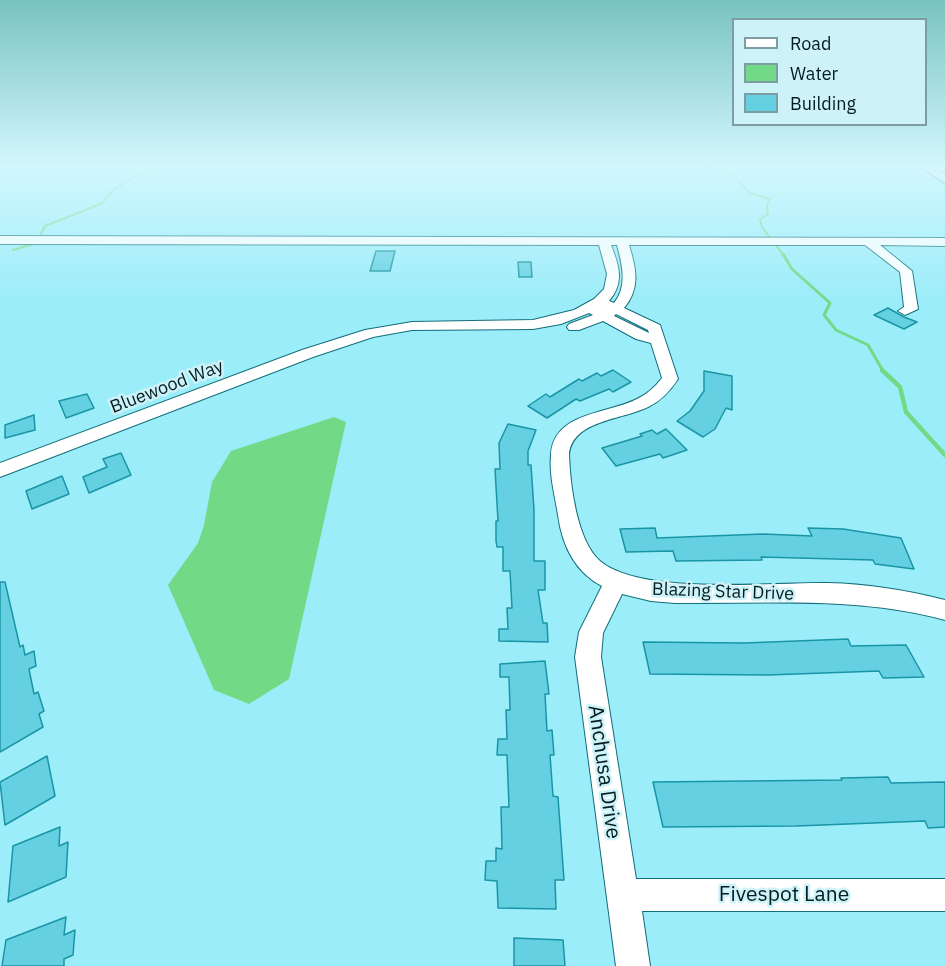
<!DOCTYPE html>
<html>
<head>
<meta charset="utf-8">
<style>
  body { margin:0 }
  #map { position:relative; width:945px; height:966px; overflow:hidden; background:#9cedfa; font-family:"IBM Plex Sans",sans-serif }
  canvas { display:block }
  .legend { position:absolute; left:732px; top:18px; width:195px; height:108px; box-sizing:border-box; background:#cdf3f9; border:2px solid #7d9da2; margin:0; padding:8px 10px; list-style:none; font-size:18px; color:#041c1f }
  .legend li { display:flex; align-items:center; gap:12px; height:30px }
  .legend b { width:30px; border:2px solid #7d9da2 }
</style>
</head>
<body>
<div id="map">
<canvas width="945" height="966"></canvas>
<ul class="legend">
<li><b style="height:8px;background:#fff"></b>Road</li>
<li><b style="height:16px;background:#72da86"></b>Water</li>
<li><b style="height:16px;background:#65d0e1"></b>Building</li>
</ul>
</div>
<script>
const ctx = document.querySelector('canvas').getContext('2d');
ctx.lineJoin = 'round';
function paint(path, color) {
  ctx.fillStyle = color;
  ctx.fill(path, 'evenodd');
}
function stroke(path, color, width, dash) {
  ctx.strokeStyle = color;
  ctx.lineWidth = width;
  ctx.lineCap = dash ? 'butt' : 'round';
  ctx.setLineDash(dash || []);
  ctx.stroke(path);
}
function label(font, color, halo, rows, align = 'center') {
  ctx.font = font + ' "IBM Plex Sans",sans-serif';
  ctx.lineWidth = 5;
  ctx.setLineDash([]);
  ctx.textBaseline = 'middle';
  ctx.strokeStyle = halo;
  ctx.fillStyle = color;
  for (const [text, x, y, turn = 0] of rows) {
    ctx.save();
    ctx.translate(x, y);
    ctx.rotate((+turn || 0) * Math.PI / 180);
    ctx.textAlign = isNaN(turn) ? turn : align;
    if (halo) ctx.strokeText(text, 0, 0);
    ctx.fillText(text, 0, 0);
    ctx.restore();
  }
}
paint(new Path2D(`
  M 334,417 L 346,422 L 289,679 L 249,704 L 214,690 L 168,585 L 198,543 L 204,525 L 212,482 L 231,451 Z`), '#72da86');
stroke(new Path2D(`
  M 703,166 L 730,172 L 750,193 L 770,199 L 767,205 L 768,214 L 760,219 L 762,227 L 784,256
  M 13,250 L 37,243 L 45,226 L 103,203 C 108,189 142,172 156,166`), '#72da86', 2);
stroke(new Path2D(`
  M 783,254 L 792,269 L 830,303 L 824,315 L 836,330 L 868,345 L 883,371`), '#72da86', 3);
stroke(new Path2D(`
  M 882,370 L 900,387 L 906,412 L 945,455`), '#72da86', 4.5);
const building = new Path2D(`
  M 376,251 L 395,251 L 390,271 L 370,271 Z
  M 518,262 L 531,262 L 532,277 L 519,277 Z
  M 888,308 L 904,317 L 917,322 L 904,329 L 874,315 Z
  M 613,370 L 631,382 L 613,392 L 609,389 L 580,401 L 576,399 L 547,418 L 528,406 L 546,394 L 550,397 L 579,379 L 582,381 L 597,373 L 601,376 Z
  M 704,371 L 732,376 L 732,410 L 726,408 L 715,429 L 703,437 L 677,421 L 690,411 L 704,391 Z
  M 87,394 L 94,408 L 66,418 L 59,401 Z
  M 34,415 L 35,430 L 5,438 L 5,425 Z
  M 508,424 L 536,430 L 528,451 L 528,465 L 531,465 L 534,510 L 534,561 L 545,561 L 545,590 L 538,590 L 543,623 L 547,623 L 548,642 L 499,641 L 499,629 L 508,629 L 507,608 L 512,608 L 510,571 L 503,571 L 503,547 L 497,547 L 496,541 L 496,521 L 498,521 L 495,469 L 500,469 L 499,443 Z
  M 666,429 L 687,450 L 663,458 L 660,454 L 616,466 L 602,448 L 642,436 L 640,434 L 652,430 L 657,434 Z
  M 121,453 L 131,475 L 89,493 L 83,477 L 107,467 L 103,459 Z
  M 62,476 L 69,494 L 32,509 L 26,491 Z
  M 655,528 L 657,538 L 763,534 L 812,536 L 808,528 L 843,529 L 901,538 L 914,569 L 875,564 L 873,560 L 761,557 L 762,560 L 676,561 L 673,551 L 626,552 L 620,529 Z
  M 0,582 L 5,582 L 20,647 L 23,645 L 25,655 L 34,651 L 36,666 L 29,669 L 34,694 L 38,692 L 44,711 L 39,714 L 43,727 L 0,752 Z
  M 848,639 L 851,646 L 906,645 L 924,677 L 883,678 L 879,671 L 768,675 L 650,674 L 643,642 L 744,643 Z
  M 545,661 L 549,694 L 545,694 L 547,731 L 552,730 L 554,755 L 550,755 L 553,796 L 558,797 L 564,880 L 555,880 L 556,909 L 498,908 L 497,881 L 485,880 L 486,861 L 496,861 L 496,848 L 502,849 L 501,807 L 509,807 L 507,755 L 497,755 L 498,739 L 507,739 L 506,710 L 510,710 L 509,677 L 500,677 L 500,664 Z
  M 47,756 L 55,796 L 5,825 L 0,782 Z
  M 888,777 L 891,783 L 945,782 L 945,827 L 928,828 L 925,821 L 796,826 L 663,827 L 653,782 L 842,780 L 841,778 Z
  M 60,827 L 59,846 L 68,842 L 66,877 L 8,902 L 13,846 Z
  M 66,917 L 64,935 L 75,930 L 73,955 L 64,959 L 64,966 L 2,966 L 6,940 Z
  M 514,938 L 563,940 L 565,966 L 514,966 Z`);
paint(building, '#65d0e1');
stroke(building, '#1a95a5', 1.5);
const minor = new Path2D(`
  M 926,166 L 945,166 L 945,171 L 926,170 Z
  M 0,236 L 945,238 L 945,246 L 880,245 L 912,271 L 918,309 L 905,315 L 898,311 L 904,307 L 900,272 L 865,245 L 629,245 C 636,268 641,288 624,308 L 660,325 L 678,379 C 670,391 661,401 648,407 C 622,420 573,420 569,454 C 570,485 577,541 600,561 C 641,596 773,582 828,583 C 868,584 906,590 945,600 L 945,620 C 857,596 765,604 675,603 L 651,601 L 622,594 L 603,633 L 601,657 L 636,879 L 945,879 L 945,911 L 642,911 L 650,966 L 616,966 L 575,657 L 579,632 L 602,586 C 575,572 562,545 558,515 C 555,496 549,475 551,455 C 553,412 608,414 637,399 C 647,394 655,387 662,378 L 651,343 L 636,339 L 603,321 L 579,330 L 569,330 L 567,327 L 569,324 L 593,315 L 589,313 L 561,324 L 533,329 L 412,330 L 373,337 L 313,357 L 0,477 L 0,463 L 302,350 L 365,330 L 412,322 L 533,320 L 574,310 L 594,299 L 604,289 L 607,274 L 599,245 L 0,244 ZM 611,245 L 617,245 C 622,264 628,286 614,303 L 609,301 C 625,283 619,265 611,245 ZM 616,314 L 648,330 L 649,333 L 614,316 Z`);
const major = new Path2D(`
  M 920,166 L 934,166 L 945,174 L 945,183 Z`);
stroke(minor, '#116e7a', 2);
stroke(major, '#116e7a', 3);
paint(minor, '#fff');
paint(major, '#fff');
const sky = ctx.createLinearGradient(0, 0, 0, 301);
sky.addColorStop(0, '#79c3c1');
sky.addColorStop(0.55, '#d2f7fd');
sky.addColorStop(1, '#d2f7fd00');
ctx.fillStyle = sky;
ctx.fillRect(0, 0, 945, 301);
label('18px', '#041c1f', '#cdf3f9', [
  ["Bluewood Way",167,387,-21],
  ["Blazing Star Drive",723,592,2]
]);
label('21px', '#041c1f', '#cdf3f9', [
  ["Anchusa Drive",604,772,82],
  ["Fivespot Lane",784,895]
]);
</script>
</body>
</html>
